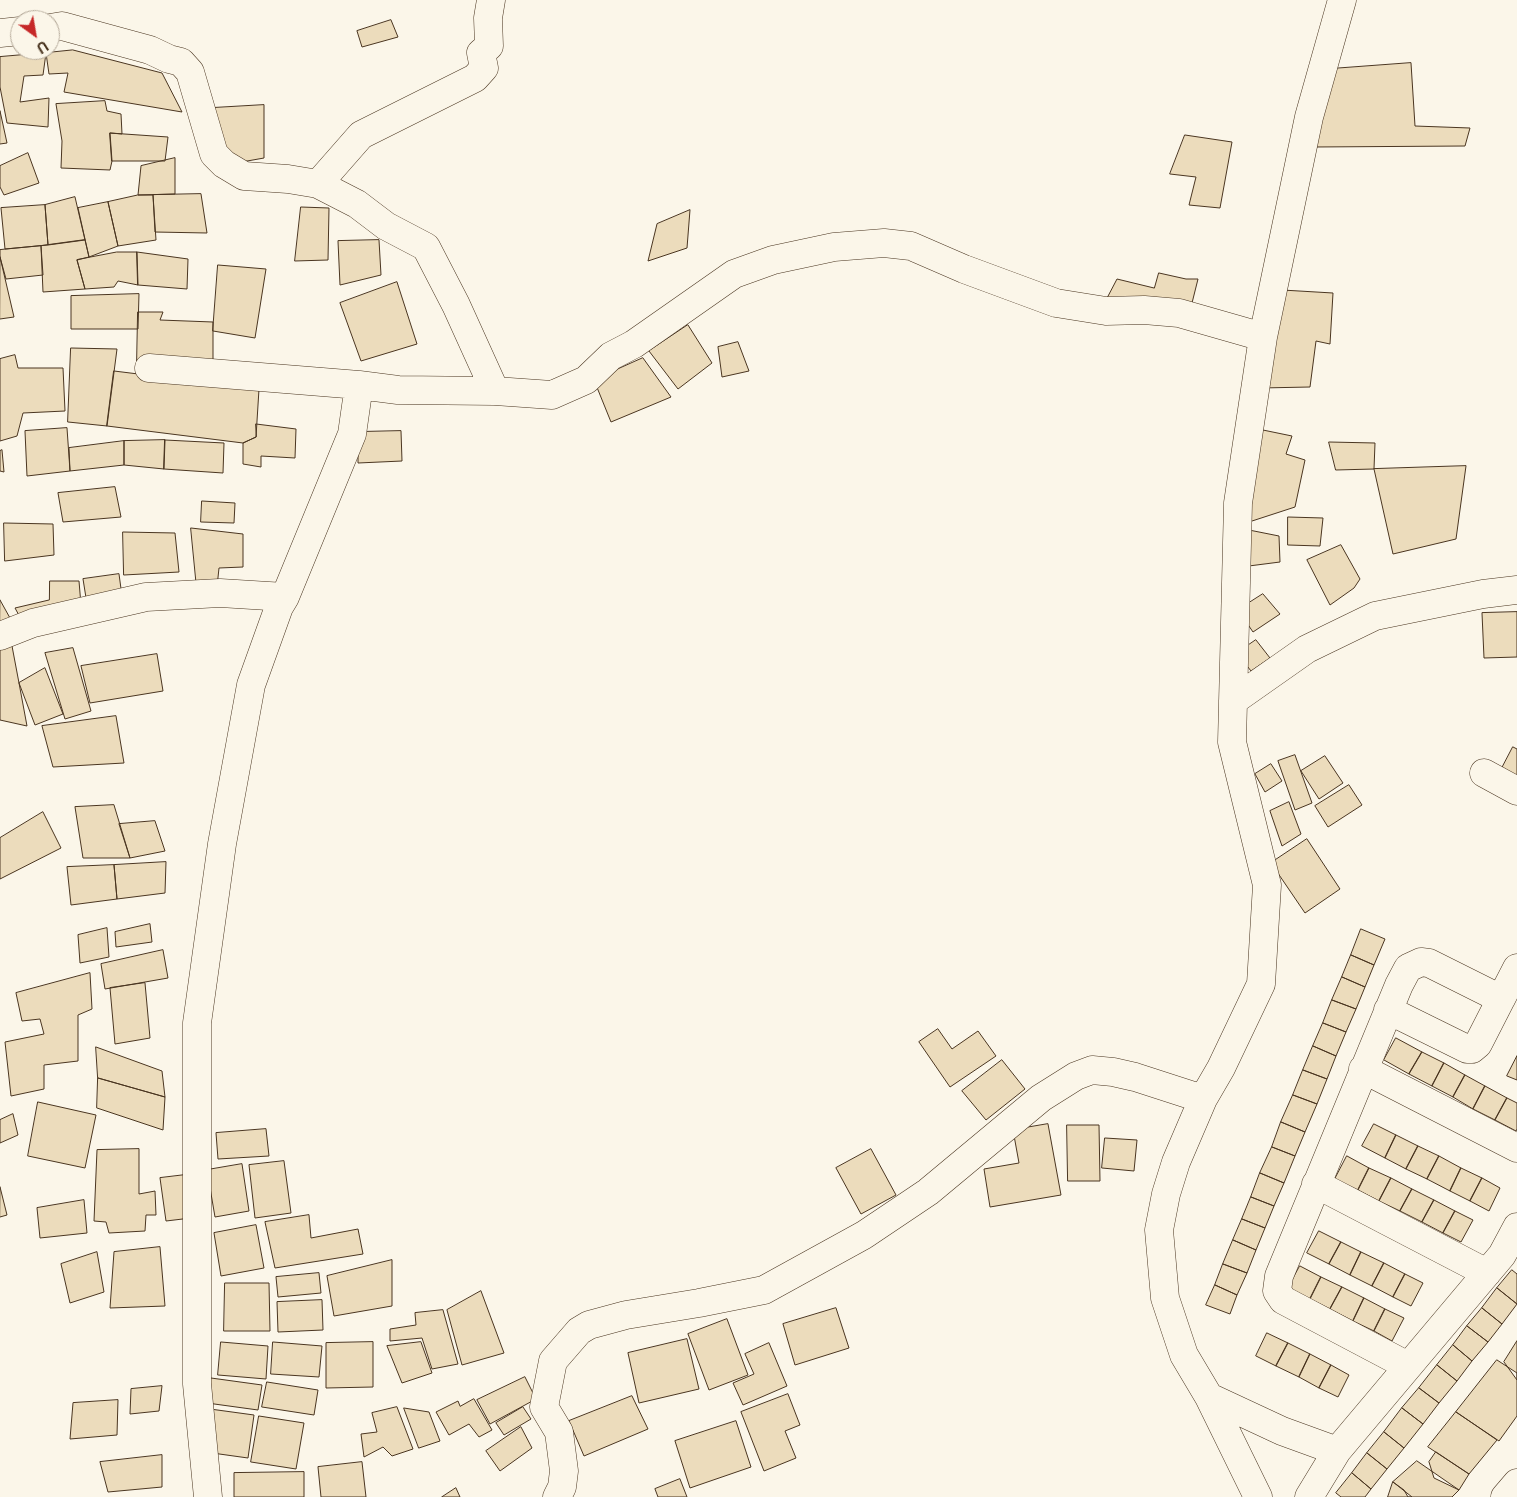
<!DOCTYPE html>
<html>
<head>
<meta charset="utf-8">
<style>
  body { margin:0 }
  #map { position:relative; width:1517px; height:1497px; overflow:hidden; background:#fbf6e9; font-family:Inter,sans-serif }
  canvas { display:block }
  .north { position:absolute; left:10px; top:10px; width:50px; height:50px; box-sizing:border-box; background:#fbf6e9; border:1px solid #b4a999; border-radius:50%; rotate:148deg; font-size:14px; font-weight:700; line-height:20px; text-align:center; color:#4a3520 }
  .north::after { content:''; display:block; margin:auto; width:18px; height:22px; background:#c62828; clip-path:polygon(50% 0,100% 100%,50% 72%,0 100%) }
</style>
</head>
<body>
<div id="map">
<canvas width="1517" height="1497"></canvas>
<div class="north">U</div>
</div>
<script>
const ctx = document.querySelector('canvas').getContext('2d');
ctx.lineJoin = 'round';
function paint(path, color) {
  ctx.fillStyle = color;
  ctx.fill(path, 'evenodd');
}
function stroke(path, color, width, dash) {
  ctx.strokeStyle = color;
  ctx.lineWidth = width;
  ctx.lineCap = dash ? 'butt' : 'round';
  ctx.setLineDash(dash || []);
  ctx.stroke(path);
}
const building = new Path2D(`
  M 391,20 L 398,37 L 362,47 L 357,31 Z
  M 73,50 L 162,73 L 182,112 L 64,92 L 68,73 L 49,74 L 46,53 Z
  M 46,53 L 43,75 L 24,76 L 20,102 L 49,98 L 48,127 L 7,123 L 0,87 L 0,57 Z
  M 1411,63 L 1415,126 L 1470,128 L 1465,146 L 1313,147 L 1330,69 Z
  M 105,101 L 107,111 L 121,114 L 122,134 L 110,133 L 112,161 L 110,170 L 61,168 L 62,141 L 56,104 Z
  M 264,105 L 264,158 L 236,163 L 219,150 L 212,108 Z
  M 0,111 L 7,143 L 0,144 Z
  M 110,133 L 168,137 L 165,161 L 112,161 Z
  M 1185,135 L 1232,142 L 1220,208 L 1189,205 L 1196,177 L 1170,174 Z
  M 28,153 L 39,183 L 4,195 L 0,187 L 0,166 Z
  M 175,158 L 175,194 L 138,195 L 141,166 Z
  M 201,194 L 207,233 L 155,232 L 153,195 Z
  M 138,195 L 153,195 L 156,240 L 118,246 L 108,202 Z
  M 75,197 L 85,240 L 48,245 L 45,205 Z
  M 108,202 L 118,246 L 89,257 L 78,208 Z
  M 45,205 L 48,245 L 5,249 L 1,208 Z
  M 301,207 L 329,208 L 328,260 L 295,261 Z
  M 690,210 L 687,248 L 648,261 L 657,224 Z
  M 85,240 L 89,257 L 77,260 L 85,289 L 43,292 L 41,246 Z
  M 379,240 L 381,275 L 340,285 L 338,241 Z
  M 41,246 L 43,275 L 6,279 L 0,257 L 0,250 Z
  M 117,252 L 137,252 L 138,285 L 118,281 L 114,287 L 85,289 L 77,260 Z
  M 137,252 L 188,259 L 187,289 L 138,285 Z
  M 0,257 L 14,317 L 0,319 Z
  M 218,265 L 266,269 L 255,338 L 213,331 Z
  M 1159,273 L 1186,279 L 1198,279 L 1190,311 L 1106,300 L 1117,279 L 1154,288 Z
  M 397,282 L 417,344 L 361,361 L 340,303 Z
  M 1282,290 L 1333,293 L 1330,344 L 1316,341 L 1310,387 L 1261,388 Z
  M 139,294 L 138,329 L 71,329 L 71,296 Z
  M 138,312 L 163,312 L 160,320 L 213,322 L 213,366 L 137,363 Z
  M 688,325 L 712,363 L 678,389 L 649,351 Z
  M 738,342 L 749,371 L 722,377 L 718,347 Z
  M 71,348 L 117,349 L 107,426 L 68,422 Z
  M 15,355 L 18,368 L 63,368 L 65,411 L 23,413 L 17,436 L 0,441 L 0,359 Z
  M 643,358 L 671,397 L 611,422 L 594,380 Z
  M 114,371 L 259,389 L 256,437 L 243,443 L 107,426 Z
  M 256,424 L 296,429 L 295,458 L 261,456 L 261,467 L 243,464 L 243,443 L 256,437 Z
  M 67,428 L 70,471 L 27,476 L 25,431 Z
  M 1258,429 L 1292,436 L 1286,454 L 1305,460 L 1295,507 L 1249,522 Z
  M 401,431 L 402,461 L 358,463 L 358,432 Z
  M 165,440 L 224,443 L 223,473 L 164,469 Z
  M 165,440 L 164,469 L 124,465 L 124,441 Z
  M 124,441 L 124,465 L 70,471 L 69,448 Z
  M 1329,442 L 1375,443 L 1374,469 L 1336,470 Z
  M 2,450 L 4,472 L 0,471 L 0,451 Z
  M 1466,466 L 1456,539 L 1393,554 L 1374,469 Z
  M 115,487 L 121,517 L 63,522 L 58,493 Z
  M 202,501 L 235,503 L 234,523 L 201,522 Z
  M 1288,517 L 1323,518 L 1320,546 L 1288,545 Z
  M 4,523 L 53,524 L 54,555 L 5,561 Z
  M 191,528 L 243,534 L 243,567 L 219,568 L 217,587 L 197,589 Z
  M 1244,529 L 1279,536 L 1280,562 L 1241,567 Z
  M 123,532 L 175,533 L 179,572 L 124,575 Z
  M 1341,545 L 1360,579 L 1354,588 L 1330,605 L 1307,560 Z
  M 119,574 L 122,596 L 87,604 L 83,579 Z
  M 50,581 L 79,581 L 81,605 L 21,619 L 15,608 L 49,600 Z
  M 1263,594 L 1280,614 L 1253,632 L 1238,610 Z
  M 0,600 L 10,618 L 0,622 Z
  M 1517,612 L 1517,657 L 1484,658 L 1482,613 Z
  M 1256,640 L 1270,658 L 1251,671 L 1237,653 Z
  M 12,646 L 19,683 L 27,726 L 0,720 L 0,648 Z
  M 73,648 L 91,711 L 65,719 L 45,653 Z
  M 157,654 L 163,691 L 90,703 L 81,666 Z
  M 45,668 L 63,714 L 35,725 L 19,683 Z
  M 116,716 L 124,763 L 53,767 L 42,726 Z
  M 1513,747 L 1517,749 L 1517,778 L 1501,770 Z
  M 1295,755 L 1312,803 L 1295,810 L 1278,761 Z
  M 1325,756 L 1343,783 L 1319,799 L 1301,771 Z
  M 1271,764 L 1282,781 L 1265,792 L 1255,774 Z
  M 1349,785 L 1362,805 L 1328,827 L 1315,806 Z
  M 1289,802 L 1301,834 L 1282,846 L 1270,811 Z
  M 114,805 L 130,858 L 83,858 L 75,807 Z
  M 43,812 L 61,848 L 0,879 L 0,838 Z
  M 155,821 L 165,851 L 130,858 L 119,824 Z
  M 1307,839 L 1340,889 L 1305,913 L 1271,863 Z
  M 166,862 L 165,893 L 117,899 L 114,865 Z
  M 114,865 L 117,899 L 71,905 L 67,867 Z
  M 150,924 L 152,942 L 116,947 L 115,932 Z
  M 107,928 L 109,957 L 80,963 L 78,935 Z
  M 1361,929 L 1385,939 L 1374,965 L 1351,955 Z
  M 163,950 L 168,978 L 105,989 L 101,964 Z
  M 1351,955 L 1374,965 L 1365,987 L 1342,977 Z
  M 90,973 L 92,1009 L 78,1015 L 78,1061 L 44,1065 L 44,1089 L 11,1096 L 5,1042 L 44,1034 L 40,1019 L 22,1021 L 16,993 Z
  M 1342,977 L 1365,987 L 1356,1009 L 1332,1000 Z
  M 145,983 L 150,1038 L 115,1044 L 110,988 Z
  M 1332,1000 L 1356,1009 L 1346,1032 L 1323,1023 Z
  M 1323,1023 L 1346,1032 L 1336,1056 L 1313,1046 Z
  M 938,1029 L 952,1049 L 978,1031 L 996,1056 L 950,1087 L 919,1042 Z
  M 1396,1038 L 1422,1052 L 1409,1074 L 1384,1060 Z
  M 1313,1046 L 1336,1056 L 1327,1079 L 1303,1070 Z
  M 96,1047 L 162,1071 L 165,1097 L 98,1078 Z
  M 1422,1052 L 1444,1063 L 1432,1086 L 1409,1074 Z
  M 1517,1056 L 1517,1080 L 1507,1076 Z
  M 1002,1060 L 1025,1089 L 986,1120 L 962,1091 Z
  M 1444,1063 L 1465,1075 L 1453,1097 L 1432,1086 Z
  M 1303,1070 L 1327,1079 L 1317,1104 L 1293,1095 Z
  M 1465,1075 L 1485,1086 L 1473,1109 L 1453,1097 Z
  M 98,1078 L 165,1097 L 163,1130 L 97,1108 Z
  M 1485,1086 L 1507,1098 L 1495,1120 L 1473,1109 Z
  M 1293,1095 L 1317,1104 L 1305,1132 L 1281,1122 Z
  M 1507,1098 L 1517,1103 L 1517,1129 L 1516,1131 L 1495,1120 Z
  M 38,1102 L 96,1115 L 85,1168 L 28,1156 Z
  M 13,1114 L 18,1135 L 0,1143 L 0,1120 Z
  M 1281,1122 L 1305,1132 L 1295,1156 L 1272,1147 Z
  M 1048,1124 L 1061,1195 L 990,1207 L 984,1169 L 1019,1163 L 1013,1130 Z
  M 1374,1124 L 1396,1135 L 1385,1158 L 1362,1146 Z
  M 1067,1125 L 1099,1125 L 1100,1181 L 1068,1181 Z
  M 266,1129 L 269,1156 L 218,1159 L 216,1133 Z
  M 1396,1135 L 1418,1146 L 1406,1169 L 1385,1158 Z
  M 1105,1138 L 1137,1140 L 1134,1171 L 1102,1168 Z
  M 1418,1146 L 1439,1156 L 1427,1179 L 1406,1169 Z
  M 1272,1147 L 1295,1156 L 1284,1183 L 1260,1173 Z
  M 139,1149 L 139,1194 L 155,1191 L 156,1215 L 146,1215 L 145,1231 L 109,1233 L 106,1222 L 94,1221 L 97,1150 Z
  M 871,1149 L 896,1195 L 861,1214 L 836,1168 Z
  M 1347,1156 L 1369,1168 L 1358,1190 L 1335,1179 Z
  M 1439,1156 L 1461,1168 L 1450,1191 L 1427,1179 Z
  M 284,1161 L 291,1213 L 255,1218 L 249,1165 Z
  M 242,1164 L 249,1211 L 215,1217 L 207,1170 Z
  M 1369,1168 L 1391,1178 L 1379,1201 L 1358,1190 Z
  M 1461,1168 L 1482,1178 L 1470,1201 L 1450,1191 Z
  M 1260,1173 L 1284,1183 L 1274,1206 L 1251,1197 Z
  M 185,1175 L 191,1218 L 166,1221 L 160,1178 Z
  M 1391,1178 L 1412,1189 L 1400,1211 L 1379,1201 Z
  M 1482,1178 L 1500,1188 L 1489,1211 L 1470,1201 Z
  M 0,1187 L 7,1215 L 0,1217 Z
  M 1412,1189 L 1434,1200 L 1422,1222 L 1400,1211 Z
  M 1251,1197 L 1274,1206 L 1265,1228 L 1242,1219 Z
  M 84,1200 L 87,1233 L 40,1238 L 37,1208 Z
  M 1434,1200 L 1455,1211 L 1443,1233 L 1422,1222 Z
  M 1455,1211 L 1473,1220 L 1461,1242 L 1443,1233 Z
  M 309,1215 L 311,1238 L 358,1229 L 363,1254 L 275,1268 L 265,1222 Z
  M 1242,1219 L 1265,1228 L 1256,1250 L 1233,1240 Z
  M 256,1225 L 264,1268 L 221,1276 L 214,1233 Z
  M 1319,1231 L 1341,1242 L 1329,1264 L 1307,1253 Z
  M 1233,1240 L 1256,1250 L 1247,1273 L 1223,1264 Z
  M 1341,1242 L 1361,1252 L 1350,1275 L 1329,1264 Z
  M 160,1247 L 165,1306 L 110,1308 L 114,1252 Z
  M 97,1252 L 104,1292 L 70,1303 L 61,1264 Z
  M 1361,1252 L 1384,1263 L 1372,1286 L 1350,1275 Z
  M 392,1260 L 392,1306 L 334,1316 L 327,1276 Z
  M 1384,1263 L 1405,1274 L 1393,1297 L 1372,1286 Z
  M 1223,1264 L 1247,1273 L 1237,1295 L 1215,1285 Z
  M 1300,1266 L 1321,1277 L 1310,1299 L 1288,1288 Z
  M 1512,1270 L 1517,1274 L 1517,1304 L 1497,1288 Z
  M 319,1273 L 321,1293 L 278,1297 L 276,1277 Z
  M 1405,1274 L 1423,1283 L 1411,1306 L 1393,1297 Z
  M 1321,1277 L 1342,1287 L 1330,1309 L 1310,1299 Z
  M 225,1283 L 269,1283 L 270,1331 L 224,1331 Z
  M 1215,1285 L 1237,1295 L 1230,1314 L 1206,1305 Z
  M 1342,1287 L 1364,1298 L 1353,1321 L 1330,1309 Z
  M 1497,1288 L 1517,1304 L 1502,1324 L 1482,1308 Z
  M 481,1291 L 504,1353 L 462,1365 L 447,1310 Z
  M 1364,1298 L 1385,1309 L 1374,1331 L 1353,1321 Z
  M 322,1300 L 323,1330 L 278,1332 L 277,1302 Z
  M 836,1308 L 849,1348 L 795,1365 L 783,1324 Z
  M 1482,1308 L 1502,1324 L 1488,1342 L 1467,1326 Z
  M 1385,1309 L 1404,1318 L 1392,1341 L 1374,1331 Z
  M 443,1310 L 458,1364 L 432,1369 L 422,1338 L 390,1341 L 390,1329 L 416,1325 L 415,1313 Z
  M 727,1319 L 748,1375 L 709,1390 L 688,1334 Z
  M 1467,1326 L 1488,1342 L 1472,1361 L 1453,1345 Z
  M 1267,1333 L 1288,1343 L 1276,1366 L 1256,1356 Z
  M 687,1339 L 699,1389 L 639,1403 L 628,1353 Z
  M 1517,1341 L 1517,1380 L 1504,1362 Z
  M 221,1342 L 268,1346 L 266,1379 L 218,1375 Z
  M 273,1342 L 322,1346 L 319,1377 L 271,1374 Z
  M 373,1342 L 373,1387 L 326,1388 L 326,1343 Z
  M 421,1342 L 432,1373 L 402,1383 L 387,1346 Z
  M 769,1343 L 787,1386 L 743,1405 L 733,1383 L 754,1374 L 745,1354 Z
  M 1288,1343 L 1310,1354 L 1299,1377 L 1276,1366 Z
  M 1453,1345 L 1472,1361 L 1457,1381 L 1437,1365 Z
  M 1310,1354 L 1331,1365 L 1319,1388 L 1299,1377 Z
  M 1497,1360 L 1517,1373 L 1517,1416 L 1499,1441 L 1456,1412 Z
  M 1331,1365 L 1349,1375 L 1338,1397 L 1319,1388 Z
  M 1437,1365 L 1457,1381 L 1439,1403 L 1419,1388 Z
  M 525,1377 L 536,1399 L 490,1424 L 477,1400 Z
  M 211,1378 L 262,1385 L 258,1410 L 207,1403 Z
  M 267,1382 L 318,1390 L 314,1415 L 262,1407 Z
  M 162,1386 L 159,1411 L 130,1414 L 131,1389 Z
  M 1419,1388 L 1439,1403 L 1423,1424 L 1402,1408 Z
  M 788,1394 L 800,1425 L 785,1431 L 796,1458 L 764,1471 L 741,1412 Z
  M 632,1396 L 648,1429 L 584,1456 L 569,1421 Z
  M 474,1399 L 492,1430 L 479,1437 L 469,1424 L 449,1435 L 436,1412 L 458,1401 L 460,1406 Z
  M 118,1400 L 117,1435 L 70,1439 L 73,1403 Z
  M 397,1407 L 413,1449 L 392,1456 L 383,1447 L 364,1457 L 361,1434 L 377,1432 L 372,1413 Z
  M 523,1407 L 531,1419 L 504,1435 L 496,1423 Z
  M 404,1408 L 429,1412 L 440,1441 L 419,1448 Z
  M 1402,1408 L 1423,1424 L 1404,1448 L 1384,1432 Z
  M 210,1409 L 254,1415 L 248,1458 L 205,1452 Z
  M 1456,1412 L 1497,1440 L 1469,1474 L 1428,1447 Z
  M 259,1416 L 304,1423 L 296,1469 L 251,1462 Z
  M 736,1421 L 751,1467 L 690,1488 L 675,1441 Z
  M 521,1427 L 532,1448 L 500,1471 L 486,1451 Z
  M 1384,1432 L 1404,1448 L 1387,1469 L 1367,1453 Z
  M 1436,1452 L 1469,1474 L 1459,1490 L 1434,1478 L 1429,1462 Z
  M 1367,1453 L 1387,1469 L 1371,1489 L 1352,1473 Z
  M 162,1455 L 162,1487 L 108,1492 L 100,1462 Z
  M 1417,1461 L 1459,1490 L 1452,1497 L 1408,1497 L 1404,1490 L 1393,1482 Z
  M 362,1462 L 366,1497 L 321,1497 L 318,1467 Z
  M 304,1472 L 304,1497 L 234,1497 L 234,1473 Z
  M 1352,1473 L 1371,1489 L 1365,1497 L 1341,1497 L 1336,1493 Z
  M 680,1479 L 687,1497 L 658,1497 L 655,1489 Z
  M 1393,1482 L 1412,1497 L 1388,1497 Z
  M 456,1488 L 460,1497 L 442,1497 Z`);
paint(building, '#ecdcbc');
stroke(building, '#4a3520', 1);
const minor = new Path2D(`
  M 50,28 L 62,26 L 150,50 L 169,59 L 181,62 L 190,72 L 214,154 L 224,164 L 244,176 L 288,179 L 318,184 L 357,204 L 386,226 L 426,247 L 456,305 L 495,391 L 552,395 L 586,380 L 611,356 L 634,344 L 734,274 L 773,260 L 834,247 L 884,243 L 911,246 L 964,269 L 1056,303 L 1106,311 L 1144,310 L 1179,313 L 1263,337
  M 0,33 L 20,31
  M 318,184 L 361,135 L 475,78 L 484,68 L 481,53 L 489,46 L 488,18 L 491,0
  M 149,368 L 359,385
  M 0,636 L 33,623 L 146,597 L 220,593 L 285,597
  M 1233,701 L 1307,649 L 1375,616 L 1483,594 L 1517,590
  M 1484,773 L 1517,791
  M 1388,1010 L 1467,1049 L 1472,1049 L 1478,1044 L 1501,999
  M 1363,1069 L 1517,1148
  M 1316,1184 L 1487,1273
  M 1408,1366 L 1283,1300 L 1277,1291 L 1279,1276 L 1399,985 L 1408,968 L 1421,962 L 1429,963 L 1501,999 L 1517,968
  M 1209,1397 L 1282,1431 L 1337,1451 L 1502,1255 L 1517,1227
  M 208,1497 L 197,1384 L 197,1023 L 222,844 L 251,685 L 279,607 L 285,597 L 352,434 L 359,385 L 398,390 L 495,391
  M 557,1497 L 562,1487 L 564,1471 L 559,1432 L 544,1407 L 553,1361 L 579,1331 L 589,1325 L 626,1315 L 699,1303 L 764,1290 L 864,1235 L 928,1192 L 1041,1098 L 1076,1076 L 1092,1070 L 1113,1072 L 1135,1077 L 1203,1099
  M 1258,1497 L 1209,1397 L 1184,1355 L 1165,1298 L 1159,1230 L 1166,1194 L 1176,1162 L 1203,1099 L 1221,1068 L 1261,984 L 1267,885 L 1232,742 L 1238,503 L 1263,337 L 1309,117 L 1342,0
  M 1309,1497 L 1337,1451
  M 1505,1497 L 1517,1483`);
stroke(minor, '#4a3520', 29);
stroke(minor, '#fbf6e9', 28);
</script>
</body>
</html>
